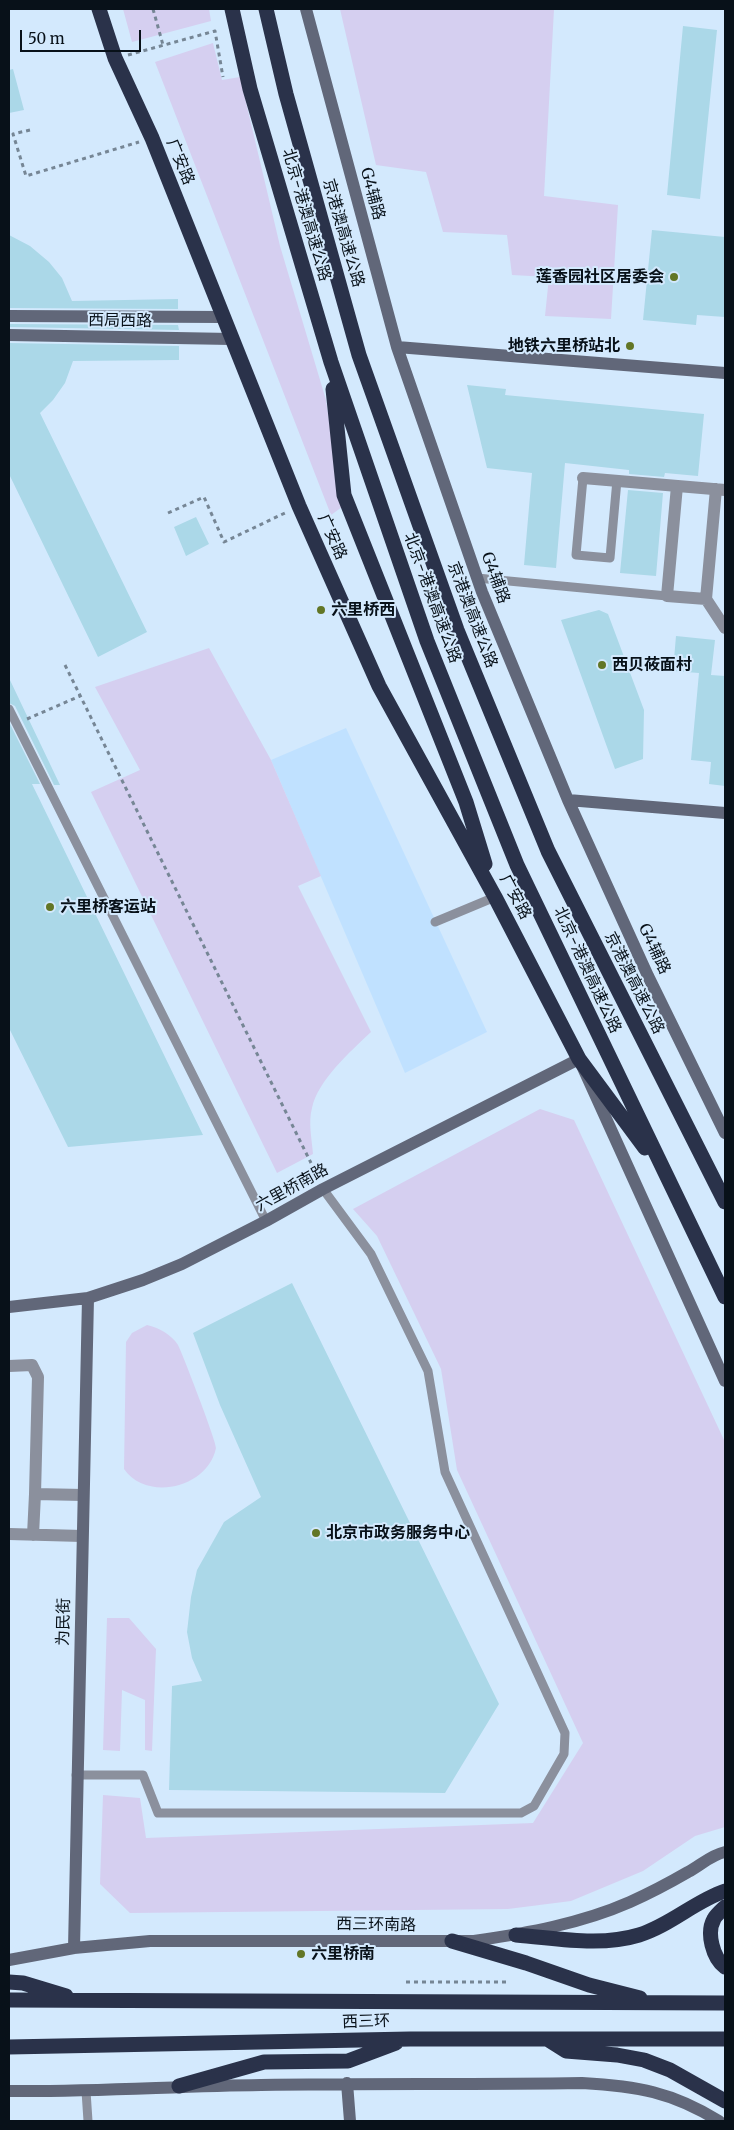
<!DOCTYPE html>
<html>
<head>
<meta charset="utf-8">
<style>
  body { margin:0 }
  #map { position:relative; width:734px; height:2130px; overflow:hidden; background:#d3e9fd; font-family:Merriweather,serif }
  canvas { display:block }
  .frame { position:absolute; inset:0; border:10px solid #081119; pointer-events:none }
  .scale { position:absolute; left:20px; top:30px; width:121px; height:22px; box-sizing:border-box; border:2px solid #081119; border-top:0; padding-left:6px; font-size:15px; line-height:18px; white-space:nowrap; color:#081119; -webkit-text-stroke:4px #d3e9fd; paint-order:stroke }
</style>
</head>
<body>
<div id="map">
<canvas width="734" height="2130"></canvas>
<div class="frame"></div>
<div class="scale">50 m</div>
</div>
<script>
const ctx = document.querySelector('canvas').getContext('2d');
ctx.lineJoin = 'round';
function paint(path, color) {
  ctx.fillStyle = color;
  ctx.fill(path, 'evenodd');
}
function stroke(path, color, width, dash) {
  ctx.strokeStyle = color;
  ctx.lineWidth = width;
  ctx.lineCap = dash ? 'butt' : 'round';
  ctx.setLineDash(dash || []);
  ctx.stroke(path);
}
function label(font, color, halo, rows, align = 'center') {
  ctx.font = font + ' Merriweather,"Noto Sans SC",serif';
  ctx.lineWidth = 4;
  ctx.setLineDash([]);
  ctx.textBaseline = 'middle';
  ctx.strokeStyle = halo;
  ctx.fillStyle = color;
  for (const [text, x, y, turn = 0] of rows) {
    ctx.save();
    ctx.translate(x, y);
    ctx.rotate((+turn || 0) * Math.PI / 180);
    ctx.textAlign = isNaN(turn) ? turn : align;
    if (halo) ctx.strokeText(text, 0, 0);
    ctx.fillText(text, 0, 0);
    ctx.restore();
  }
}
paint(new Path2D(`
  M 346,728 L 487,1032 L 405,1073 L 271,760 Z`), '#c0e1ff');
paint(new Path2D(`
  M 123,9 L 209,9 L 211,21 L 132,42 Z
  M 340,9 L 554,9 L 544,196 L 618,205 L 611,319 L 545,316 L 549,277 L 512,275 L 507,235 L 443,232 L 426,172 L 376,165 Z
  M 213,43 L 222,80 L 240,77 L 280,246 L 326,400 L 342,507 L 331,515 L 155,62 Z
  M 209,648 L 271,760 L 321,876 L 298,886 L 371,1032 C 350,1052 318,1080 312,1108 C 308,1122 312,1140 313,1154 L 277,1173 L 91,792 L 140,770 L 95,687 Z
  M 540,1109 L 574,1120 L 725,1442 L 725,1827 L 695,1836 L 643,1871 L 571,1901 L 508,1909 L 130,1913 L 100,1884 L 103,1795 L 140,1798 L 146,1838 L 533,1823 L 583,1743 L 457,1470 L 441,1369 L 377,1236 L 353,1209 Z
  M 147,1325 C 159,1328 171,1334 178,1345 C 183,1355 217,1443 216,1448 C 208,1488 147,1502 124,1469 L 126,1342 L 132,1333 Z
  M 107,1618 L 129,1618 L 156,1649 L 152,1751 L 145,1750 L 145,1700 L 122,1690 L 120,1751 L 103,1750 Z`), '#d5cff0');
paint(new Path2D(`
  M 683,26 L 717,30 L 700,199 L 667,195 Z
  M 13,69 L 24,110 L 9,113 L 9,70 Z
  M 652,230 L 725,237 L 725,317 L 697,315 L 696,325 L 643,320 Z
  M 9,235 L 30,246 L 49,262 L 62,278 L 72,301 L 178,299 L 178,309 L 9,308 Z
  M 9,324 L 178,325 L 179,330 L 9,327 Z
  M 9,343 L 179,346 L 179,360 L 73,361 L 65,383 L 53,400 L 40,413 L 147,632 L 98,657 L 9,474 Z
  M 467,385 L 506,389 L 505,395 L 704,414 L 698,476 L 665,473 L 664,477 L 629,474 L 629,470 L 565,463 L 556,568 L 524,565 L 532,473 L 487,468 Z
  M 628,490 L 663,493 L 656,576 L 620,573 Z
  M 196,517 L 209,544 L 186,556 L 174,527 Z
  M 599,610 L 608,614 L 644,710 L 643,759 L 615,769 L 561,620 Z
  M 676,636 L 715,640 L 711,675 L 725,676 L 725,786 L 709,784 L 711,762 L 691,760 L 699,673 L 673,671 Z
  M 9,678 L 60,785 L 54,785 L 15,706 L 9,703 Z
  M 9,722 L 40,784 L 32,784 L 203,1135 L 68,1147 L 9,1028 Z
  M 292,1283 L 499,1704 L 445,1793 L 169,1790 L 172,1686 L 202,1681 L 192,1658 L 187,1632 L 191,1597 L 197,1570 L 224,1522 L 261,1497 L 220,1405 L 193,1333 Z`), '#abd8e8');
stroke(new Path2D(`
  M 153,9 L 163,45
  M 128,55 L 215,31 L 223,77
  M 30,130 L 13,134 L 26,176 L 139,142
  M 168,513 L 204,497 L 224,542 L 287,512
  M 65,665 L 311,1163
  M 27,719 L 80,696
  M 406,1982 L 509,1982`), '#768695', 3, [4, 4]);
stroke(new Path2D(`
  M 583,478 L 576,555 L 610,558 L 617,480
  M 477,578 L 667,596
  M 9,709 L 266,1221
  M 435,922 L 495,897
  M 76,1775 L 143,1775 L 158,1813 L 521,1813 L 534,1806 L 564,1754 L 565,1733 L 445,1472 L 428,1371 L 371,1254 L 323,1189
  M 86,2091 L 88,2121`), '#8b909d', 9);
stroke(new Path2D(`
  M 583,478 L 725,490
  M 677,486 L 667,596 L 706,599 L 716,489
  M 706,599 L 725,628
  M 9,1366 L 32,1365 L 38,1377 L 35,1494 L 83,1495
  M 9,1534 L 82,1536
  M 33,1535 L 35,1494`), '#8b909d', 12);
stroke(new Path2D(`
  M 306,9 L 397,347 L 482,592 L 568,800 L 648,976 L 725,1133
  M 9,316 L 222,317
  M 9,335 L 231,339
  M 397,347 L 725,373
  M 568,800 L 725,813
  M 9,1307 L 88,1298 L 143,1280 L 182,1264 L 266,1221 L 323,1189 L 579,1059 L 725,1381
  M 74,1948 L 88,1298
  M 9,1960 L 74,1948 L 150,1941 L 474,1941 C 527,1933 580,1924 630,1902 C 650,1893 669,1883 688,1872 C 701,1865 711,1855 725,1852
  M 347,2083 L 350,2121
  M 9,2091 C 93,2092 177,2086 261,2085 C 368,2083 475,2085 582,2083 C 637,2086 672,2092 719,2121`), '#616779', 12);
stroke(new Path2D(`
  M 99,9 L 115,58 L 152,138 L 299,506 L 379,686 L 495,897 L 579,1059 L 645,1148
  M 232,9 L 250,89 L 331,362 L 427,641 L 517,865 L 725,1297
  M 266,9 L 286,94 L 359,355 L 457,630 L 548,851 L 725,1202
  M 333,389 L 344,495 L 466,802 L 485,864
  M 725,1907 C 722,1910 716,1915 714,1919 C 706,1933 713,1958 725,1967
  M 516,1935 C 556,1938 600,1947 639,1935 C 671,1925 695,1901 725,1891
  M 452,1941 L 526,1963 L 589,1985 L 640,1998
  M 9,1982 L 23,1983 L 66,1996
  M 9,2000 L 725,2003
  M 547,2039 L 566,2051 L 617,2055 L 644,2060 L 670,2070 L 725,2101
  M 9,2047 L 410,2039 L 725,2039
  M 179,2086 L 264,2062 L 348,2061 L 396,2043`), '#2a324a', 15);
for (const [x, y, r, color] of [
  [674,277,5,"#627626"],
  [630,346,5,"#627626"],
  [321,610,5,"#627626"],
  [602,665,5,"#627626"],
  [50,907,5,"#627626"],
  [316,1533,5,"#627626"],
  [301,1954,5,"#627626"]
]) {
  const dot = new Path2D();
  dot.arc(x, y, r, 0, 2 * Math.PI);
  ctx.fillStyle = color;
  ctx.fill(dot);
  stroke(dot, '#d3e9fd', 2);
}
label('16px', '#081119', '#d3e9fd', [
  ["广安路",180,162,68],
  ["G4辅路",372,194,75],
  ["北京-港澳高速公路",306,215,74],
  ["京港澳高速公路",343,233,74],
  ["西局西路",120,321,1],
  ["广安路",332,537,66],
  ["G4辅路",495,578,70],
  ["北京-港澳高速公路",432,598,70],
  ["京港澳高速公路",472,615,69],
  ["广安路",515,897,62],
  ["G4辅路",654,949,65],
  ["北京-港澳高速公路",587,970,65],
  ["京港澳高速公路",634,983,63],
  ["六里桥南路",292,1188,-29],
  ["为民街",64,1622,-89],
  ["西三环南路",376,1925,1],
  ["西三环",366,2022,-2]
]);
label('bold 16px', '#081119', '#d3e9fd', [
  ["莲香园社区居委会",664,277,"right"],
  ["地铁六里桥站北",620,346,"right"],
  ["六里桥西",331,610],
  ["西贝莜面村",612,665],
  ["六里桥客运站",60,907],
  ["北京市政务服务中心",326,1533],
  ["六里桥南",311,1954]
], 'left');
</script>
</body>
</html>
